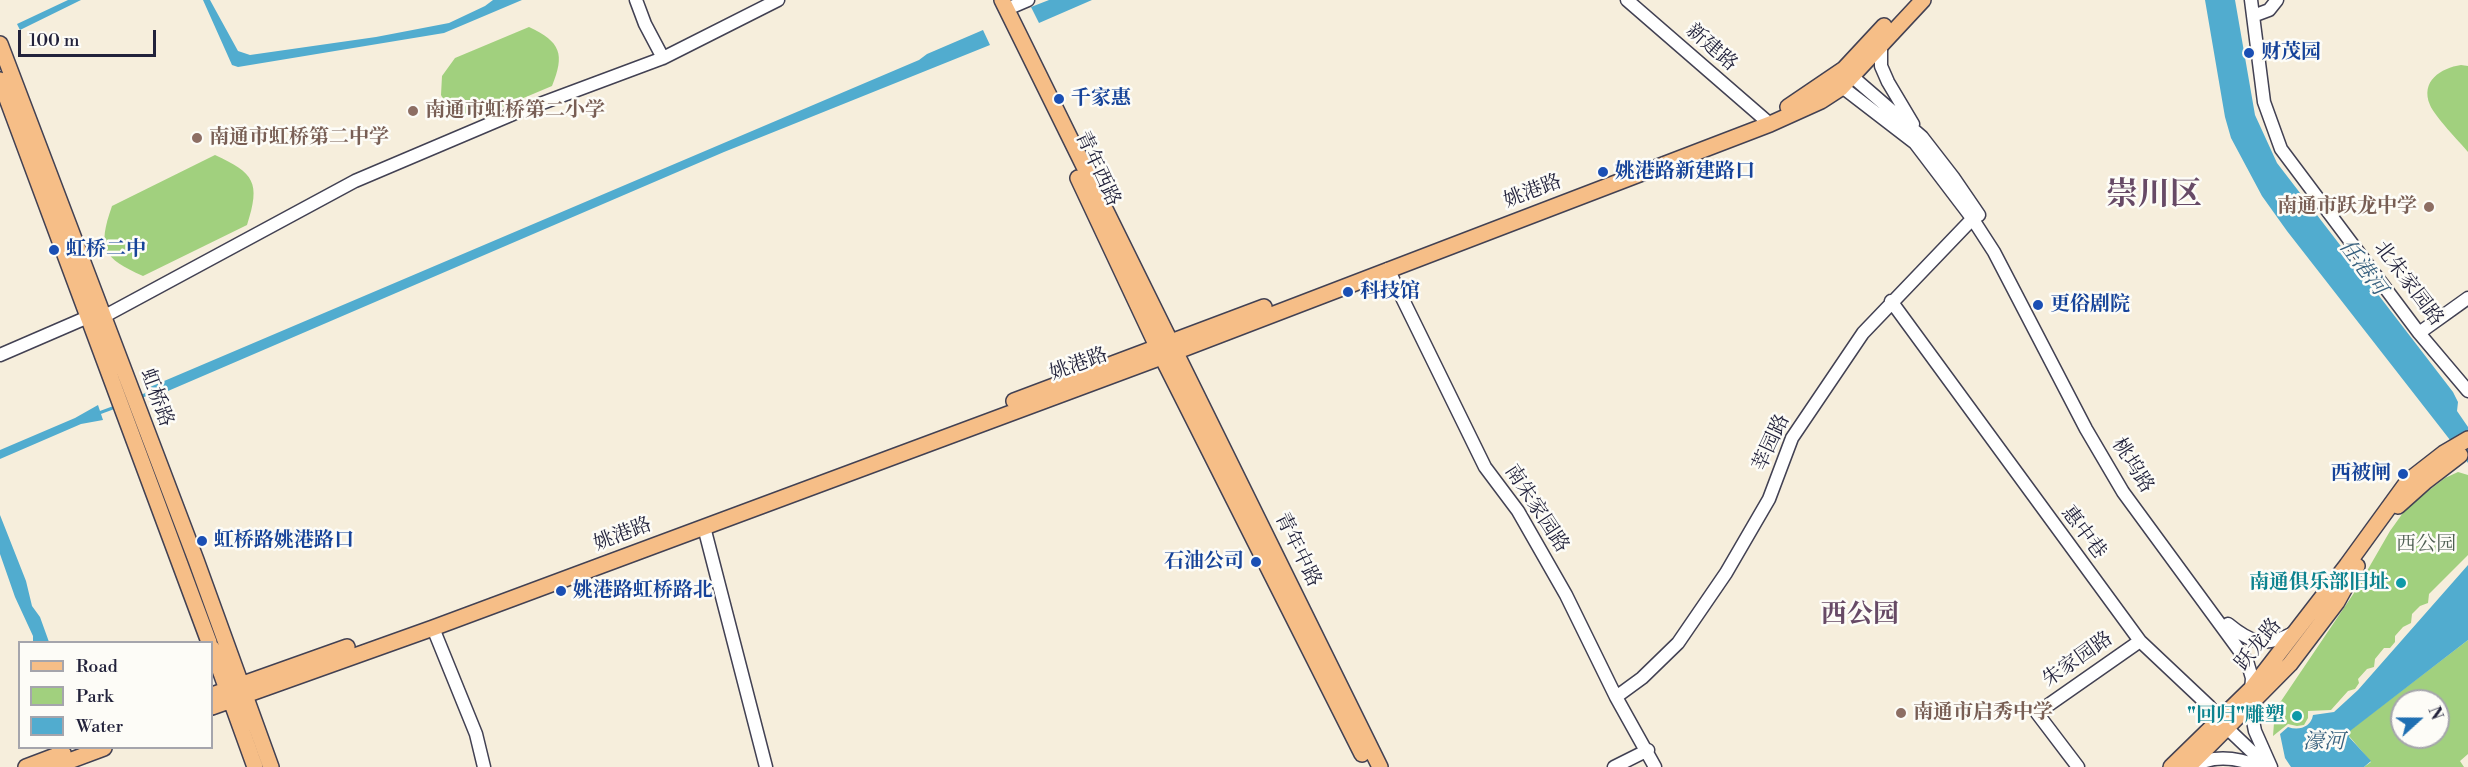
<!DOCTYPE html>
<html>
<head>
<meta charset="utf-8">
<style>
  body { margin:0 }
  #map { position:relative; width:2468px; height:767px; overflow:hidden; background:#f6eedc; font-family:"Libre Bodoni",serif }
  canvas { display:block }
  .legend { position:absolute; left:18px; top:641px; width:195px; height:108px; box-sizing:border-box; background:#fdfcf7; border:2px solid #a5a5ac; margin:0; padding:8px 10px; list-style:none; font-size:18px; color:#22223b }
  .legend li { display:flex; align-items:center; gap:12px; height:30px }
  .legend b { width:30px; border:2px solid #a5a5ac }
  .north { position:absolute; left:2390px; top:689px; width:60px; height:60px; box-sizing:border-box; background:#fdfcf7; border:2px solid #a5a5ac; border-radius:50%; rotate:69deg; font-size:16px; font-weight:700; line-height:24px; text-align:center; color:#22223b }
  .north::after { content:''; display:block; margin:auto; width:21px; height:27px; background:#1f6fb2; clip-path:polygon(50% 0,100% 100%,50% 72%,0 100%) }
  .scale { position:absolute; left:18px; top:30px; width:138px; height:27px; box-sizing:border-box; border:3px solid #22223b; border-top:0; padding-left:8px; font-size:18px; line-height:21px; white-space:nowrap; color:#22223b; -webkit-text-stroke:4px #fdfcf7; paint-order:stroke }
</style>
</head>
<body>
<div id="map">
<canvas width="2468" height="767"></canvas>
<ul class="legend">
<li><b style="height:8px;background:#f6be87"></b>Road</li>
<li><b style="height:16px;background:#a1d07e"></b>Park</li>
<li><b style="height:16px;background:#51accf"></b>Water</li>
</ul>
<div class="north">N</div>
<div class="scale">100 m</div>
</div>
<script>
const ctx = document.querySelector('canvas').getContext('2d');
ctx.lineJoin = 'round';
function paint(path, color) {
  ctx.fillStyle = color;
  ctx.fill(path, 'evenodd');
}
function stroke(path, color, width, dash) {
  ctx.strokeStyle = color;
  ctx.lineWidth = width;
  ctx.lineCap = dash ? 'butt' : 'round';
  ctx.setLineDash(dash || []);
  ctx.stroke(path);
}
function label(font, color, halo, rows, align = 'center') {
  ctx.font = font + ' "Libre Bodoni","Noto Serif SC",serif';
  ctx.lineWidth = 5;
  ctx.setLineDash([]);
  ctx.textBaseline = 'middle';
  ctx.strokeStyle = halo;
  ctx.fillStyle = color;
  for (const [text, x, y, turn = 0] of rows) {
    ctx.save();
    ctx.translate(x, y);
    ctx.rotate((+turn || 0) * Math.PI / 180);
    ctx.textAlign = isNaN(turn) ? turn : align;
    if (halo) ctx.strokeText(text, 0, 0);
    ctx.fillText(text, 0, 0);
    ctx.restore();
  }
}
paint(new Path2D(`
  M 529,27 C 561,42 565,54 552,86 L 476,118 L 455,113 L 446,105 L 441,95 L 442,76 L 455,58 Z
  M 2461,65 L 2468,66 L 2468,152 C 2459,141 2435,117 2430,105 C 2420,81 2441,68 2461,65 Z
  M 215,155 C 254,173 261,182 247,225 L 143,276 C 103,258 97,249 112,206 Z
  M 2458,472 L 2468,475 L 2468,555 L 2429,594 L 2428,603 L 2420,606 L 2412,614 L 2411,623 L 2403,627 L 2395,636 L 2395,642 L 2390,648 L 2384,648 L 2375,659 L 2374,667 L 2367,669 L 2358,679 L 2359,683 L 2355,689 L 2348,691 L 2331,710 L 2308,711 L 2308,718 L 2304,725 L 2297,726 L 2288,724 L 2273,736 L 2275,710 L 2356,590 L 2390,531 L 2405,510 L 2415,501 L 2445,478 Z
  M 2468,640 L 2468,754 L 2460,761 L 2464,767 L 2364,767 L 2371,762 L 2349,736 L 2349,731 ZM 2402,701 L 2438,701 L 2438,737 L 2402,737 Z`), '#a1d07e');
paint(new Path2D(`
  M 68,0 L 81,0 L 20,30 L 17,24 Z
  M 203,0 L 210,0 L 238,51 L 250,55 L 376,37 L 449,23 L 485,6 L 493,0 L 522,0 L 444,33 L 238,67 L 232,65 Z
  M 1049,0 L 1092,0 L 1039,23 L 1031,7 Z
  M 2205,0 L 2235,0 L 2255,115 L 2277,163 L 2453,392 L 2458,402 L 2457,411 L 2468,427 L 2468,463 L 2287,231 L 2262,196 L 2231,138 L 2225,117 Z
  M 983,30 L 990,45 L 724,152 L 154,397 L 150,387 L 919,60 L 927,54 Z
  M 98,405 L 103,420 L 81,424 L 0,459 L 0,450 L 75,418 Z
  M 0,515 L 26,581 L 32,606 L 40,617 L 49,642 L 33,642 L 33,636 L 15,597 L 0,554 Z
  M 2468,565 L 2468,640 L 2350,731 L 2349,737 L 2371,761 L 2364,767 L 2291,767 L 2285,758 L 2280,734 L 2288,727 C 2299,731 2311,727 2313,715 L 2334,712 L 2358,690 Z`), '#51accf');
stroke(new Path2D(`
  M 140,397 L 154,391
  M 99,413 L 118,406`), '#51accf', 3);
const minor = new Path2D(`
  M 636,0 L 645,24 L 663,58
  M 1627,0 L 1770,124
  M 2251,0 L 2264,102 L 2281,149 L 2419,333 L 2468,391
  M 1007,9 L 1028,0
  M 2253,16 L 2269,10 L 2277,0
  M 1881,45 L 1881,66 L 1888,82 L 1913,124
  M 1847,72 L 1922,137 L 1953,177 L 1979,215
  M 1837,83 L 1915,143 L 1972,218 L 1994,252 L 2086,429 L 2123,492 L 2247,661 L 2252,678 L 2250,706 L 2255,731 L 2271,767
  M 1388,269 L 1485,467 L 1518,511 L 1566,595 L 1616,697 L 1655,767
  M 1891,301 L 2140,641 L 2209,706 L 2228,729 L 2268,767
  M 103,317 L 355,181 L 513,114 L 663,58 L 778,0
  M 2419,333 L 2468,298
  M 0,355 L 88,317
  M 704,527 L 766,767
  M 2228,624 C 2251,643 2265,648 2293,633
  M 433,628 L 476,734 L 484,767
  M 1616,697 L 1642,678 L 1678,643 L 1726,573 L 1769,499 L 1792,438 L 1863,333 L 1977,214
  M 1614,767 L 1648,750
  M 2078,767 L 2037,713 L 2140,641
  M 2192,767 C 2213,754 2239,758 2261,767`);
const major = new Path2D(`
  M 1002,0 L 1380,767
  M 0,44 L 196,560 L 271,767
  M 0,80 L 209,642
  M 1788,107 L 1844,69 L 1884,26
  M 1078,178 L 1162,357 L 1362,754
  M 1014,401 L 1264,307
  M 2398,506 L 2426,481 L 2460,455
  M 212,648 L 255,767
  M 212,695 L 347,647
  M 212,707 L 433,628 L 1175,352 L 1770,124 L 1821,101 L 1841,88 L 1923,0
  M 26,767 L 63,753
  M 53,767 L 104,748
  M 2171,767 L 2252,688 L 2347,565 L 2408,481 L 2444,453 L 2468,439
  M 2188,767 L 2290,664 L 2337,602 L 2357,566`);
stroke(minor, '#424153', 15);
stroke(major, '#424153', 18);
stroke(minor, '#fff', 12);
stroke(major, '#f6be87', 15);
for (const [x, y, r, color] of [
  [2249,53,6,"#1a4fb4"],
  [1059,99,6,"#1a4fb4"],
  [413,111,6,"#8d6e63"],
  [197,138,6,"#8d6e63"],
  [1603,172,6,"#1a4fb4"],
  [2429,207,6,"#8d6e63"],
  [54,250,6,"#1a4fb4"],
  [1348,292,6,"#1a4fb4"],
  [2038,305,6,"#1a4fb4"],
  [2403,474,6,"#1a4fb4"],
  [202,541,6,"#1a4fb4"],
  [1256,562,6,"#1a4fb4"],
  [2401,583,6,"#0f9aa8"],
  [561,591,6,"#1a4fb4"],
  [1901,713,6,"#8d6e63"],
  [2297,716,6,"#0f9aa8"]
]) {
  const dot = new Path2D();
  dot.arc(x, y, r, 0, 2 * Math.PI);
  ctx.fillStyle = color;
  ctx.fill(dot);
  stroke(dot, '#fdfcf7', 2);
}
label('20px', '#22223b', '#fdfcf7', [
  ["新建路",1711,48,41],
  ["青年西路",1097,169,65],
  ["姚港路",1533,192,-21],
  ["北朱家园路",2408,284,53],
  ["姚港路",1079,365,-20],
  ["虹桥路",156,398,70],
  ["莘园路",1772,443,-65],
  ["桃坞路",2132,466,58],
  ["南朱家园路",1536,509,57],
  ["惠中巷",2083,533,53],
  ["姚港路",623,535,-21],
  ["青年中路",1297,550,64],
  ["跃龙路",2259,645,-51],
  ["朱家园路",2078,660,-35]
]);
label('bold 20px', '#164399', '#fdfcf7', [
  ["财茂园",2261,53],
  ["千家惠",1071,99],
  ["姚港路新建路口",1615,172],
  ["虹桥二中",66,250],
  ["科技馆",1360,292],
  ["更俗剧院",2050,305],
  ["西被闸",2391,474,"right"],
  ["虹桥路姚港路口",214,541],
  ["石油公司",1244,562,"right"],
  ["姚港路虹桥路北",573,591]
], 'left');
label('bold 20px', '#785e54', '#fdfcf7', [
  ["南通市虹桥第二小学",425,111],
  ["南通市虹桥第二中学",209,138],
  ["南通市跃龙中学",2417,207,"right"],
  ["南通市启秀中学",1913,713]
], 'left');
label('20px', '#4e5f52', '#fdfcf7', [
  ["西公园",2426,545]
]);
label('bold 20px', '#0d838f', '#fdfcf7', [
  ["南通俱乐部旧址",2389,583],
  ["\"回归\"雕塑",2285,716]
], 'right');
label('italic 21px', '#37607e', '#fdfcf7', [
  ["任港河",2362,268,53],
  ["濠河",2324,743]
]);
label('bold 26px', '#674a66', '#fdfcf7', [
  ["西公园",1860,616]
]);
label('bold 32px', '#674a66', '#fdfcf7', [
  ["崇川区",2154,196]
]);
</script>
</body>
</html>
